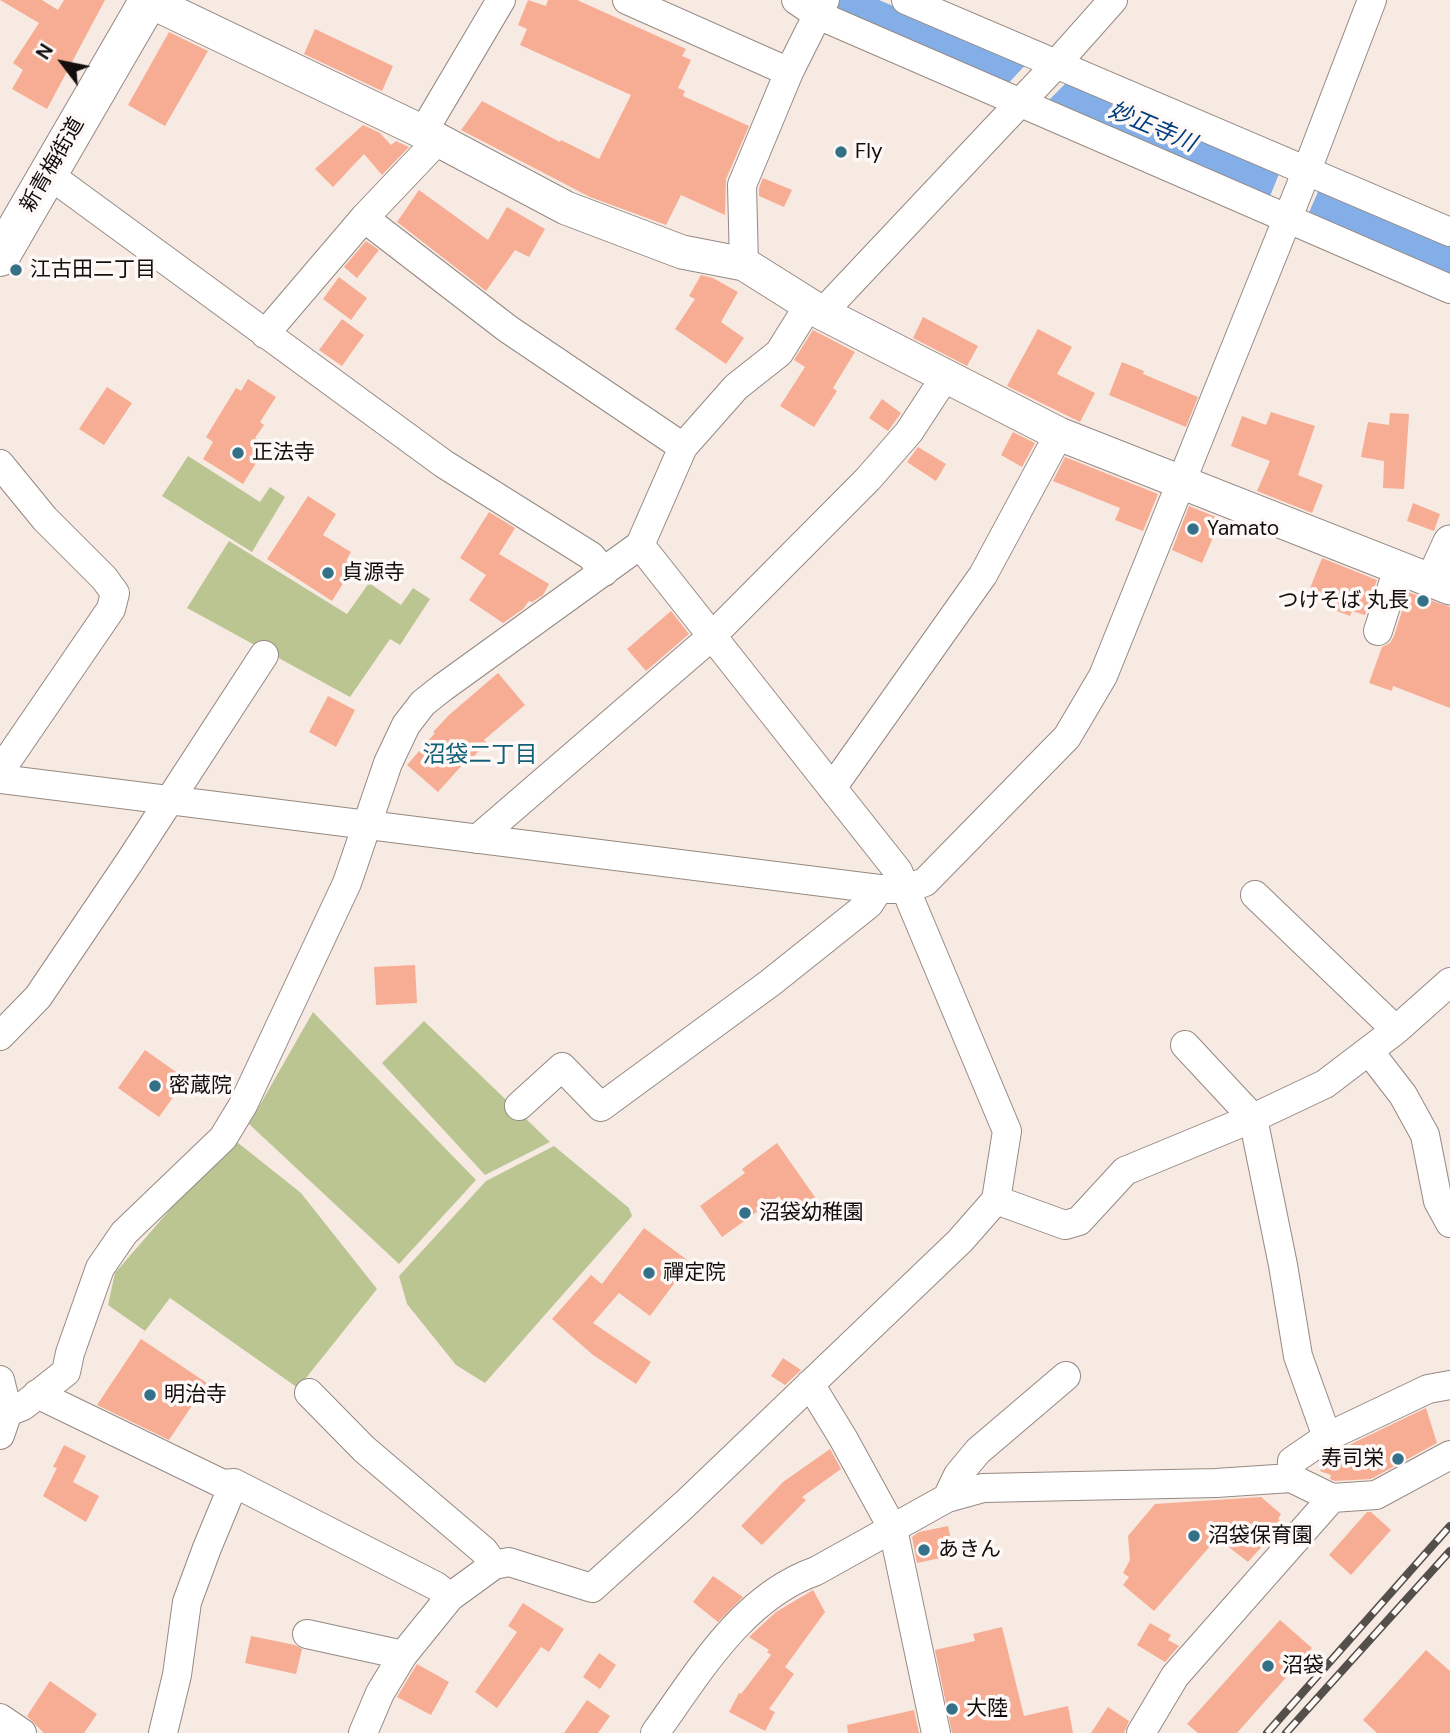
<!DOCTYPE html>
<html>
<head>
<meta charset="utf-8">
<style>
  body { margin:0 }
  #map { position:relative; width:1450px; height:1733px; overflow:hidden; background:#f7eae3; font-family:"DM Sans",sans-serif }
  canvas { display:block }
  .north { position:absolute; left:28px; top:28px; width:70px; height:70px; -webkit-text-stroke:5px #fef9f6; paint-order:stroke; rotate:302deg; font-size:19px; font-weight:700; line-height:28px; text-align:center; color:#120e0c }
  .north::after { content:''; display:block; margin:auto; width:24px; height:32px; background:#120e0c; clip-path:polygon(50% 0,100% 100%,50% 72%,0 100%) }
</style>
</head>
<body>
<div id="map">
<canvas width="1450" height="1733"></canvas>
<div class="north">N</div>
</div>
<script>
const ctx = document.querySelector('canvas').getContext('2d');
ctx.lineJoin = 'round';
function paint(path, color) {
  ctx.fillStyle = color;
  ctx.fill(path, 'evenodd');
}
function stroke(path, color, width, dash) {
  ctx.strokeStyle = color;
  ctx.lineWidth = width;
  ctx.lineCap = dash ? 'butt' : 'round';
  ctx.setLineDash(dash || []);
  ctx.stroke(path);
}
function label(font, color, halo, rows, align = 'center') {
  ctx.font = font + ' "DM Sans","Noto Sans JP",sans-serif';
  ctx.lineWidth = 7;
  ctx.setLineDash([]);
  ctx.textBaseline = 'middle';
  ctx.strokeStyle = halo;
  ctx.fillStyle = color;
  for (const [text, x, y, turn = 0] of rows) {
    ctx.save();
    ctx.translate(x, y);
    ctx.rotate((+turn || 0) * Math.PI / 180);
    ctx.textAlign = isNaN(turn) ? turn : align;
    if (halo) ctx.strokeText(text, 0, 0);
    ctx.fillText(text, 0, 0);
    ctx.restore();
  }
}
paint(new Path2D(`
  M 188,456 L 260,502 L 270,487 L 285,497 L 252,552 L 162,496 Z
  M 229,541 L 347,614 L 369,583 L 401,605 L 413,588 L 430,599 L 400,645 L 390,639 L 350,697 L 187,608 Z
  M 313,1012 L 476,1180 L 399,1264 L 249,1124 Z
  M 424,1021 L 550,1142 L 485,1175 L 382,1063 Z
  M 232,1138 L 301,1193 L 377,1289 L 298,1388 L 170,1298 L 145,1331 L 108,1305 L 115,1273 Z
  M 554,1146 L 629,1208 L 632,1216 L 485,1383 L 456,1365 L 407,1304 L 399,1276 L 486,1181 Z`), '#bbc592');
paint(new Path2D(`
  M 804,0 L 879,0 L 1450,242 L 1450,277 Z`), '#83aee7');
paint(new Path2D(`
  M 1029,61 L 1071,78 L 1044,105 L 1004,88 Z
  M 1281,169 L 1321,185 L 1307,217 L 1268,201 Z`), '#f7eae3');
paint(new Path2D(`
  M 0,0 L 42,0 L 58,10 L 64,0 L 105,0 L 47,109 L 12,89 L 23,70 L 13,63 L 39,23 Z
  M 528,0 L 546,6 L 548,0 L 577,0 L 686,49 L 682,56 L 691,60 L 678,88 L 685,91 L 683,96 L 749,126 L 726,179 L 725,215 L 681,195 L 666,225 L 590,197 L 461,130 L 482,101 L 560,142 L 561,140 L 599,159 L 631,95 L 520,45 L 527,29 L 518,25 Z
  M 315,29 L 393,66 L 382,91 L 304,54 Z
  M 169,32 L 208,51 L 165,126 L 128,105 Z
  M 363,125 L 380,133 L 391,145 L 396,141 L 409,147 L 382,175 L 364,154 L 333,187 L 315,169 Z
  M 763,178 L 792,190 L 784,207 L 759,196 L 759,188 Z
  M 419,190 L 488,240 L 507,207 L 545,229 L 529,257 L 515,250 L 486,291 L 397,222 Z
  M 366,241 L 379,250 L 357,278 L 344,267 Z
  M 701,275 L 713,278 L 738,292 L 721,322 L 744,338 L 726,364 L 675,329 L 695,299 L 689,296 Z
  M 339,277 L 367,298 L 351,320 L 323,299 Z
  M 923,317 L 978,346 L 967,366 L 913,338 Z
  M 342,319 L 364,335 L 342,366 L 319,350 Z
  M 1038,329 L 1072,347 L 1057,374 L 1095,393 L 1080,422 L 1007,386 Z
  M 813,330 L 855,352 L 833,388 L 837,391 L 814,427 L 780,406 L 805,367 L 794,360 Z
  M 1122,362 L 1144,371 L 1143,374 L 1198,397 L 1186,427 L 1109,395 Z
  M 248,379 L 276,397 L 260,422 L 264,425 L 255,438 L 267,445 L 243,484 L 203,459 L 213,442 L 206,437 L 236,388 L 241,391 Z
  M 107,387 L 132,403 L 104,445 L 79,429 Z
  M 882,399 L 901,413 L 888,431 L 869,418 Z
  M 1271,412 L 1315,426 L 1298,475 L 1323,485 L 1312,513 L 1257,491 L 1270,461 L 1231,446 L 1242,416 L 1266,425 Z
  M 1390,413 L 1409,414 L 1404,489 L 1383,488 L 1384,461 L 1361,457 L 1368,422 L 1389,425 Z
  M 1013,432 L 1035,443 L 1022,467 L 1001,455 Z
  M 918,447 L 946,464 L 936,481 L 907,462 Z
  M 1065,457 L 1158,494 L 1143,531 L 1115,520 L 1120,508 L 1053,481 Z
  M 308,496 L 336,514 L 323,535 L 351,552 L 346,561 L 354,566 L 332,601 L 267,559 Z
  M 1413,503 L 1440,514 L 1434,531 L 1407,521 Z
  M 1189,506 L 1221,519 L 1202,563 L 1172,550 Z
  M 489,512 L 515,528 L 499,554 L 549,584 L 543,595 L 532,602 L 529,601 L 523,609 L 503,623 L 469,600 L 486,575 L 460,558 Z
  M 1322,558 L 1377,580 L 1365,615 L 1352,611 L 1350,616 L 1329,608 L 1330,605 L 1307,596 Z
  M 1408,592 L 1450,607 L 1450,708 L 1393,686 L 1392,691 L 1369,683 L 1382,647 L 1390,643 L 1394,636 Z
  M 671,611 L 689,634 L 646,671 L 627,649 Z
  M 498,673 L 525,705 L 484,740 L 487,743 L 466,764 L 464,763 L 438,792 L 407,765 L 435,733 L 433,732 L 449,715 Z
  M 328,696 L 355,710 L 336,747 L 309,732 Z
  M 415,965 L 417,1003 L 376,1005 L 374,967 Z
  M 145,1050 L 186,1079 L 159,1117 L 118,1088 Z
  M 777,1143 L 824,1210 L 806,1223 L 792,1203 L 787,1208 L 779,1196 L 722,1237 L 700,1206 L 745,1173 L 742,1169 Z
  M 644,1228 L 690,1262 L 650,1316 L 619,1293 L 593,1323 L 651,1362 L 636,1384 L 593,1355 L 552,1319 L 591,1275 L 602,1284 Z
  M 141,1339 L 207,1383 L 169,1440 L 97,1405 Z
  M 783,1358 L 801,1370 L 785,1385 L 771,1376 Z
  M 1426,1408 L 1437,1443 L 1371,1479 L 1335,1481 L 1330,1479 L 1331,1475 L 1320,1471 L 1326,1458 L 1335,1451 L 1341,1453 L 1343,1449 L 1355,1442 Z
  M 64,1445 L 86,1456 L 73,1482 L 99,1496 L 86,1522 L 43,1496 L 57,1468 L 53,1467 Z
  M 830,1449 L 841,1469 L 802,1497 L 806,1500 L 762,1545 L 741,1526 L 783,1482 Z
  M 1261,1497 L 1281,1514 L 1278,1519 L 1283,1523 L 1248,1562 L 1217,1538 L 1154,1611 L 1123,1585 L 1129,1577 L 1123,1573 L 1130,1560 L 1128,1536 L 1155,1504 Z
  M 1367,1512 L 1371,1512 L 1391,1530 L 1351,1575 L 1329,1555 Z
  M 948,1526 L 954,1555 L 917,1563 L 912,1537 L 919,1532 Z
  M 713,1576 L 743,1597 L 718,1622 L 693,1602 Z
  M 813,1590 L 825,1612 L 785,1667 L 794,1674 L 769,1709 L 775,1712 L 765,1731 L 729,1712 L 739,1693 L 741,1694 L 771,1655 L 767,1652 L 769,1650 L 749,1637 L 776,1612 Z
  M 523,1603 L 564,1629 L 549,1652 L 541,1647 L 497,1708 L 475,1692 L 517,1632 L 508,1626 Z
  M 1280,1620 L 1312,1648 L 1237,1733 L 1198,1733 L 1187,1724 Z
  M 1150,1623 L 1171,1635 L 1168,1640 L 1179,1646 L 1165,1662 L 1137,1645 Z
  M 1002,1627 L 1024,1716 L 1068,1706 L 1073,1733 L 952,1733 L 935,1650 L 975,1641 L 973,1634 Z
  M 251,1636 L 295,1645 L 302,1649 L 296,1674 L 245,1663 Z
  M 1426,1650 L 1450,1671 L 1450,1733 L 1377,1733 L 1363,1720 Z
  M 599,1653 L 616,1665 L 600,1689 L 583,1677 Z
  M 417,1664 L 449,1682 L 431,1715 L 397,1697 Z
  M 50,1681 L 97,1714 L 84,1733 L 44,1733 L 27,1716 Z
  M 587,1700 L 610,1716 L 598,1733 L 564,1733 Z
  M 1108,1707 L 1129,1721 L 1124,1733 L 1091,1733 Z
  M 914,1710 L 919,1733 L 848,1733 L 847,1725 Z`), '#f7ad93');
const minor = new Path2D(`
  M 627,0 L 789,72
  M 796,0 L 818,15 L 1450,289
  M 906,0 L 1450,232
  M 423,132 L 501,0
  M 48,174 L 444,464 L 591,556 L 604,572
  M 364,218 L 508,329 L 683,447
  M 744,264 L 742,185 L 789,72 L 825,0
  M 822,313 L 1049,72 L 1113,0
  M 265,334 L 364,218 L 438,140
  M 0,464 L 45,519 L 104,578 L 115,593 L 111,609 L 0,771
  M 1378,631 L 1398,568
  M 0,779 L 879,889 L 906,889 L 925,882 L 1067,737 L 1103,676 L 1307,170 L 1372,0
  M 832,788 L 983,575 L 1059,434
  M 477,839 L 711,637 L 868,479 L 909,432 L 945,377
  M 1255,895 L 1396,1030
  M 0,1036 L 38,997 L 130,861 L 264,655
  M 1185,1045 L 1253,1118 L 1283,1265 L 1298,1356 L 1327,1437 L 1292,1461 L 1291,1478
  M 1369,1051 L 1403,1095 L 1425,1135 L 1438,1201 L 1450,1223
  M 519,1106 L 562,1067 L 601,1107 L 770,983 L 869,904 L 879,889
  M 996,1200 L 1065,1225 L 1079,1221 L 1125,1171 L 1253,1118 L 1325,1084 L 1396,1030 L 1450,982
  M 0,1380 L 8,1412 L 0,1435
  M 810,1384 L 843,1438 L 893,1529 L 936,1733
  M 309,1393 L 364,1449 L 484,1551 L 494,1565
  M 37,1394 L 223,1484 L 234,1483 L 436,1586 L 450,1597 L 494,1565 L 509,1562 L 592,1588 L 684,1505 L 960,1241 L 996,1200 L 1007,1131 L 898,871 L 640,545
  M 8,1412 L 23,1406 L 66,1372 L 70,1353 L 100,1268 L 124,1233 L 223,1138 L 243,1105 L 347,883 L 388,763 L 406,725 L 423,703 L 442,688 L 640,545 L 683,447 L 736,387 L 779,353 L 809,305
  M 1327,1437 L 1428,1389 L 1450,1385
  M 947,1498 L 958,1475 L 978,1451 L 1066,1376
  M 307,1634 L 403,1655
  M 0,1718 L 22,1733
  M 163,1733 L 177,1675 L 187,1602 L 207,1548 L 234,1483
  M 363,1733 L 380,1693 L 403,1655 L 450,1597
  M 655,1733 C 699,1672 742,1597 816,1571 L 947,1498 L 983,1488 L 1216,1483 L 1291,1478 L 1332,1498 L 1376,1495 L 1450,1455
  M 1141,1733 L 1175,1676 L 1332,1498`);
const tertiary = new Path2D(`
  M 147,0 L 423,132 L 566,208 L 682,252 L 744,264 L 822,313 L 1059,434 L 1450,588
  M 1432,581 L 1450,542`);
const secondary = new Path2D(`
  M 0,257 L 149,0`);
stroke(minor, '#958983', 30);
stroke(tertiary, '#958983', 35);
stroke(secondary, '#958983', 40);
stroke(minor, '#fff', 28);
stroke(tertiary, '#fff', 33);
stroke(secondary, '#fff', 38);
const rail = new Path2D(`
  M 1267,1733 L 1450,1526
  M 1286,1733 L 1450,1551`);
stroke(rail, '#554f4b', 8);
stroke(rail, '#fef9f6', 5, [16]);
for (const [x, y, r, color] of [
  [841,152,7,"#347188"],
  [16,270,7,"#347188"],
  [238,453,7,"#347188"],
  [1193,529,7,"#347188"],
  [328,573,7,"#347188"],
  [1423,601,7,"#347188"],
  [155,1086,7,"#347188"],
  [745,1213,7,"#347188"],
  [649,1273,7,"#347188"],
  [150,1395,7,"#347188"],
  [1398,1459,7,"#347188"],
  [1194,1536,7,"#347188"],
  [924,1550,7,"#347188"],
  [1268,1666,7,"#347188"],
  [952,1709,7,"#347188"]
]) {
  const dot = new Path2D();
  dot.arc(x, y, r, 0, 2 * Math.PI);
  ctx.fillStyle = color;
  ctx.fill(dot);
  stroke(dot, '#fef9f6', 2.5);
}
label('21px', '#120e0c', '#fef9f6', [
  ["Fly",855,152],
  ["江古田二丁目",30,270],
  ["正法寺",252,453],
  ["Yamato",1207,529],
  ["貞源寺",342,573],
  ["つけそば 丸長",1409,601,"right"],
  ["密蔵院",169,1086],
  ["沼袋幼稚園",759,1213],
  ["禪定院",663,1273],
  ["明治寺",164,1395],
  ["寿司栄",1384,1459,"right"],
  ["沼袋保育園",1208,1536],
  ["あきん",938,1550],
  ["沼袋",1282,1666],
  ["大陸",966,1709]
], 'left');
label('21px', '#120e0c', '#fef9f6', [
  ["新青梅街道",53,165,-60]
]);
label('italic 23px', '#003e80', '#fef9f6', [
  ["妙正寺川",1152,128,23]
]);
label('23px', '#125f78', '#fef9f6', [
  ["沼袋二丁目",480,756]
]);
</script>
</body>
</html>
